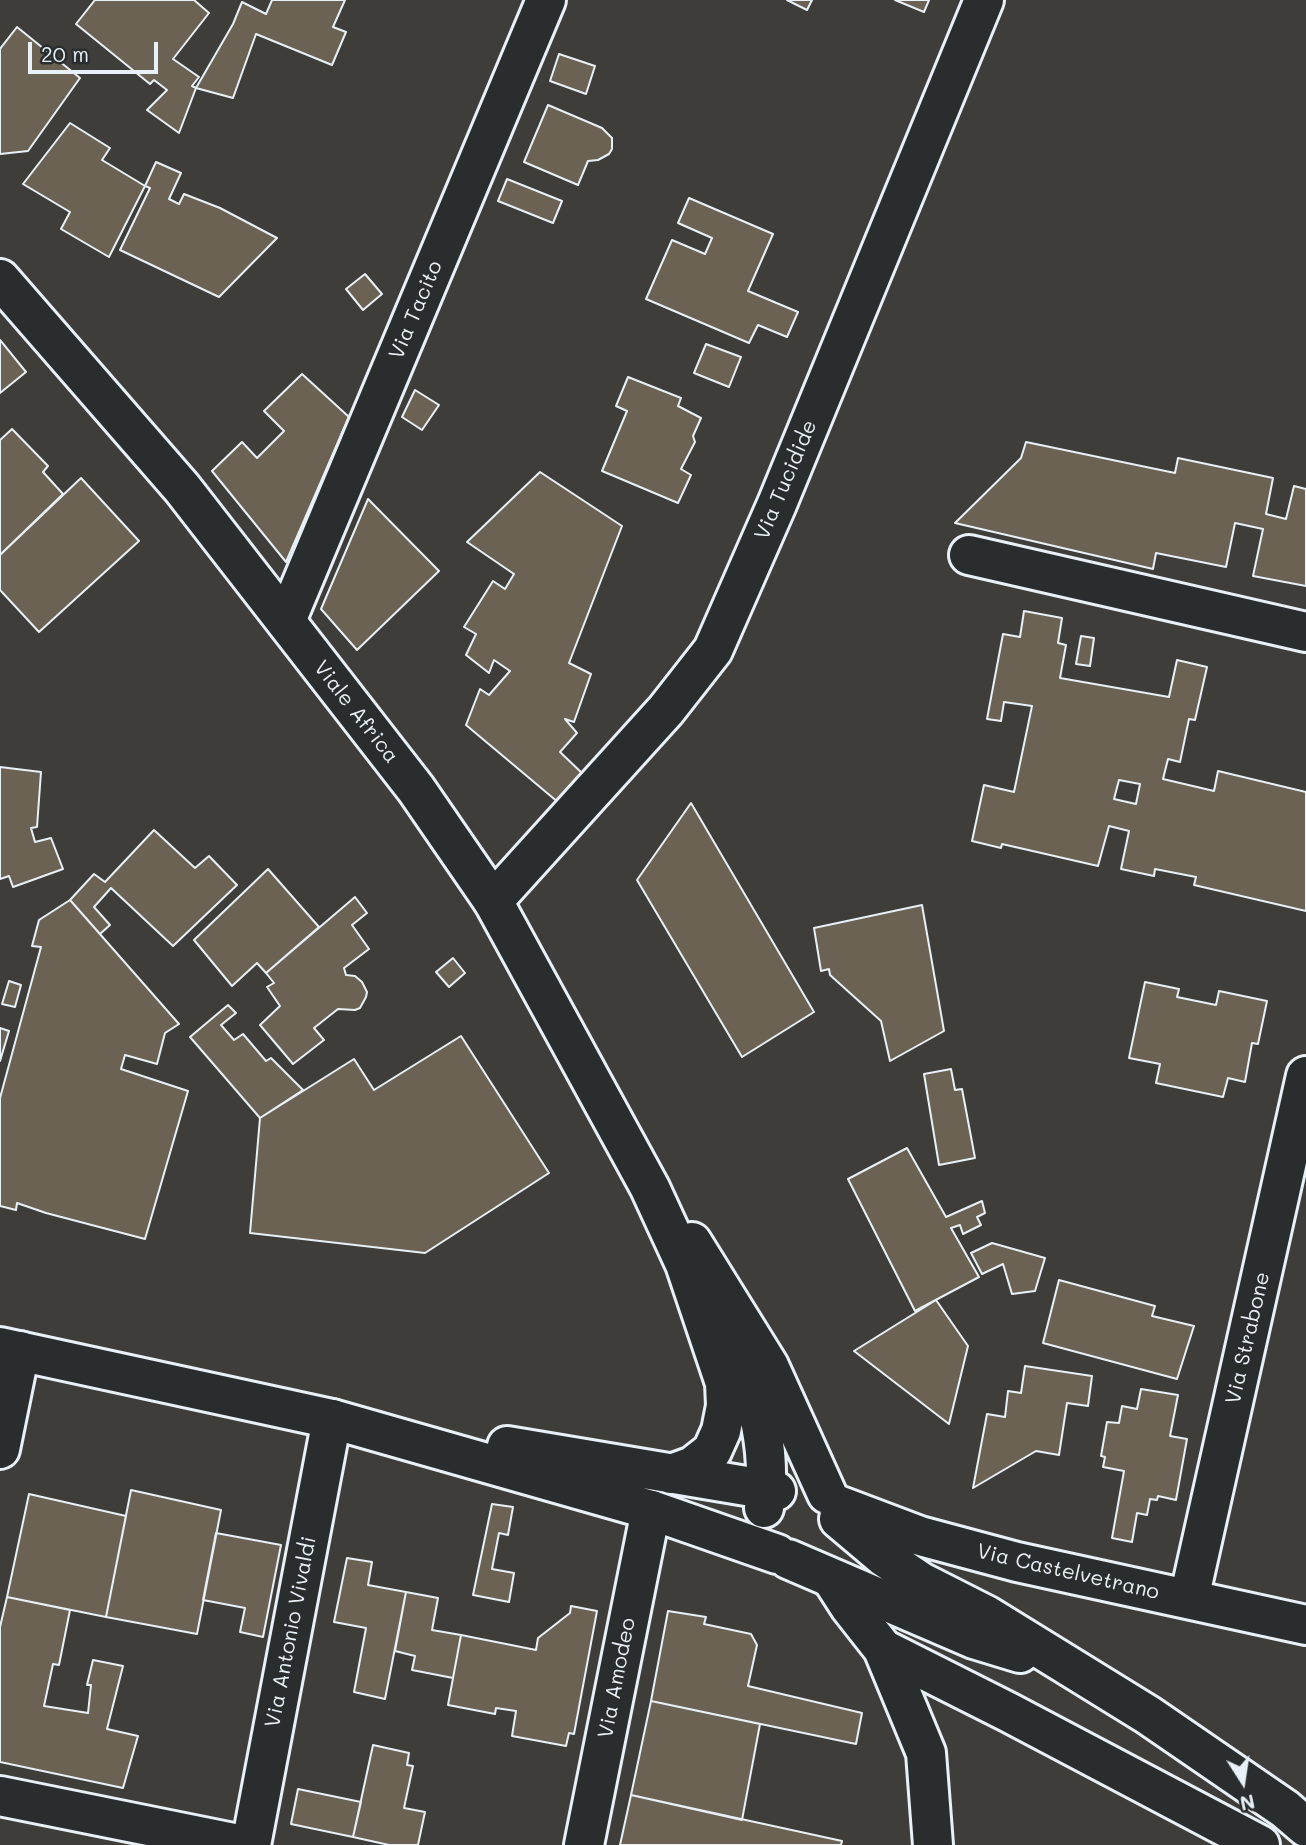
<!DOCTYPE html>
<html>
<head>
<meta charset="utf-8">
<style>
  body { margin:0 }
  #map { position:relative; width:1306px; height:1845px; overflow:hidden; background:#3e3d39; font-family:Mali,sans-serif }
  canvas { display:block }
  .north { position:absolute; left:1208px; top:1747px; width:70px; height:70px; -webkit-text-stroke:5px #2a2d2e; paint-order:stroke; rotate:168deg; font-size:19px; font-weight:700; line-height:28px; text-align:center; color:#e8f1f8 }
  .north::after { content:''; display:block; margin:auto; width:24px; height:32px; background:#e8f1f8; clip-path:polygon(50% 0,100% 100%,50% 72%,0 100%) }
  .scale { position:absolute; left:28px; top:42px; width:130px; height:32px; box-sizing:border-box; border:4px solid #e8f1f8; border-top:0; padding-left:9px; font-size:21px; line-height:24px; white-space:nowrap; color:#e8f1f8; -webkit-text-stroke:5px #2a2d2e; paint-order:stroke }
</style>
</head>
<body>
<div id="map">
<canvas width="1306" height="1845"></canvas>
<div class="north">N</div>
<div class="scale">20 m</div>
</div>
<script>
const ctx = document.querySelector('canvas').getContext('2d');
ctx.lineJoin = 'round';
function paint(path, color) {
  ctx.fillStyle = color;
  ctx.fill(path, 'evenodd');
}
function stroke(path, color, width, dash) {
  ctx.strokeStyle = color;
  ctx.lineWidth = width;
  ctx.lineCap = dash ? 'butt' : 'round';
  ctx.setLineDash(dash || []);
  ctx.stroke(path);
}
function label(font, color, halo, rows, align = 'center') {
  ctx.font = font + ' Mali,sans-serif';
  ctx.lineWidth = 5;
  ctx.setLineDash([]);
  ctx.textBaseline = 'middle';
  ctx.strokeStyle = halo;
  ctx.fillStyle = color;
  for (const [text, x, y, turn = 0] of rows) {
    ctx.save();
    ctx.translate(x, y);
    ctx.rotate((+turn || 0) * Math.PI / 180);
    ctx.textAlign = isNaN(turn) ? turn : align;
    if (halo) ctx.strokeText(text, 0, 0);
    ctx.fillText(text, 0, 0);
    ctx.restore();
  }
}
const building = new Path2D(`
  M 95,0 L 194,0 L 209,13 L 173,59 L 199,77 L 192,86 L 196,88 L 179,133 L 147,110 L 167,90 L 154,80 L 150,84 L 76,24 Z
  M 272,0 L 345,0 L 333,27 L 346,32 L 332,65 L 256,34 L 233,98 L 196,88 L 233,24 L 242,2 L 266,14 Z
  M 787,0 L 812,0 L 807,10 Z
  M 895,0 L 929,0 L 924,12 Z
  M 17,27 L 80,78 L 28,151 L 0,154 L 0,49 Z
  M 559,54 L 595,66 L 586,94 L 550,81 Z
  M 548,105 L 602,128 L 612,138 L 612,149 L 609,154 L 598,160 L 588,161 L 578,185 L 524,162 Z
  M 70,123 L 110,148 L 102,160 L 145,186 L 109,257 L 61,229 L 70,212 L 23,184 Z
  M 156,162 L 181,173 L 169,199 L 179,204 L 184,194 L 220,208 L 277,238 L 219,297 L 120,250 L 150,188 L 145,186 Z
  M 507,179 L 562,201 L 553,223 L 498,201 Z
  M 689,198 L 773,234 L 748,291 L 798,312 L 787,337 L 758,325 L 749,343 L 646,299 L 672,240 L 705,254 L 712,238 L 678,223 Z
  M 365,274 L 382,294 L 363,310 L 346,289 Z
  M 0,340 L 26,372 L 0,393 Z
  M 706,344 L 741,357 L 729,387 L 694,373 Z
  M 302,374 L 349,417 L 286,562 L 212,471 L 242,442 L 257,458 L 284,431 L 264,411 Z
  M 628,377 L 681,398 L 678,406 L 701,418 L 693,436 L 695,442 L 681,469 L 691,475 L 678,503 L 602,471 L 627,411 L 616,406 Z
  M 415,390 L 439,405 L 422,430 L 402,417 Z
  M 12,429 L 48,466 L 43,472 L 63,494 L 0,555 L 0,440 Z
  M 1026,442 L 1175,473 L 1178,458 L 1273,478 L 1266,514 L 1286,519 L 1294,486 L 1306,489 L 1306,586 L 1253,576 L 1263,529 L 1235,523 L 1226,567 L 1156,553 L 1153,569 L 955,523 L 1021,458 Z
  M 540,472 L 622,526 L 569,663 L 591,674 L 574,722 L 565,719 L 577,733 L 560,752 L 584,775 L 559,803 L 466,725 L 480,689 L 489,695 L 510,671 L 494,660 L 489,673 L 466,655 L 476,634 L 464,627 L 493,581 L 505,589 L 514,574 L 467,542 Z
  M 81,478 L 139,541 L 39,632 L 0,590 L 0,555 Z
  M 368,499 L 439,571 L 357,650 L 321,609 Z
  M 1024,611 L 1062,618 L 1058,643 L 1066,645 L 1060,678 L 1169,697 L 1177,660 L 1207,667 L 1195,720 L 1189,719 L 1180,762 L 1168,759 L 1163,779 L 1214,791 L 1218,771 L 1306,792 L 1306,911 L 1194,885 L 1196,877 L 1155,869 L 1154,876 L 1121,869 L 1129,831 L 1109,826 L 1098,866 L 1002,844 L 1001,848 L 972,841 L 984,785 L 1014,792 L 1032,706 L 1004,702 L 1001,721 L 987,719 L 1003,634 L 1020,637 ZM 1119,780 L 1140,784 L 1136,804 L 1114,799 Z
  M 1081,636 L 1094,638 L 1090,666 L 1076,664 Z
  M 0,767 L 41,772 L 37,827 L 31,828 L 35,842 L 51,838 L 63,869 L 13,887 L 9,876 L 0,879 Z
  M 691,803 L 814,1012 L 742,1057 L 637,880 Z
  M 154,830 L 195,868 L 209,856 L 237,885 L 173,946 L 111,888 L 94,907 L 110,925 L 100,934 L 70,900 L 94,874 L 105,882 Z
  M 268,869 L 319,927 L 266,973 L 257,963 L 232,986 L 194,940 Z
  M 355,897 L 367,913 L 352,925 L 369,949 L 344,968 L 346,975 L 355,976 L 362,982 L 367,992 L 366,997 L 360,1008 L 355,1010 L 338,1009 L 314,1028 L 324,1040 L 293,1064 L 260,1025 L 280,1006 L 267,987 L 274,983 L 266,973 Z
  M 70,900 L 179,1024 L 165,1033 L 157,1064 L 125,1055 L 121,1069 L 188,1091 L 145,1239 L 46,1213 L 17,1203 L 16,1210 L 0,1206 L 0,1098 L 41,947 L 32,946 L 39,920 Z
  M 922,905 L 944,1031 L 890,1061 L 881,1021 L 830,975 L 829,969 L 821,971 L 814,928 Z
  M 453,958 L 465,973 L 449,987 L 436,972 Z
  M 9,981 L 21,985 L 15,1007 L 2,1004 Z
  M 1145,982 L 1179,989 L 1177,997 L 1216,1005 L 1219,991 L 1267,1001 L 1258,1044 L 1252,1043 L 1245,1082 L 1228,1078 L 1223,1097 L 1156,1083 L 1160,1064 L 1129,1058 Z
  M 228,1005 L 236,1013 L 221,1025 L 234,1040 L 243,1034 L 266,1061 L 271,1058 L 303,1090 L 260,1118 L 190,1037 Z
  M 0,1028 L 9,1031 L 0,1061 Z
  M 461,1036 L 549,1173 L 425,1253 L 250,1233 L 260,1118 L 354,1059 L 374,1090 Z
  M 951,1069 L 955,1090 L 962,1089 L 975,1158 L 939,1165 L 924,1074 Z
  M 907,1148 L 946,1217 L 982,1201 L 985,1213 L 977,1217 L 981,1225 L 963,1234 L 960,1225 L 951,1228 L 979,1277 L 915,1311 L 848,1179 Z
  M 992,1243 L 1045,1258 L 1035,1291 L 1012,1294 L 1003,1264 L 982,1274 L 971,1253 Z
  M 1059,1280 L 1155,1306 L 1152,1316 L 1194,1326 L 1177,1379 L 1043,1343 Z
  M 936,1300 L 968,1346 L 949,1424 L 854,1351 Z
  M 1025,1366 L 1092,1376 L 1088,1406 L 1067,1403 L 1059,1455 L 1036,1451 L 973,1488 L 987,1414 L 1005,1417 L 1008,1391 L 1021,1393 Z
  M 1141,1389 L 1178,1395 L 1170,1436 L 1187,1439 L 1176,1500 L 1158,1496 L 1157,1500 L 1150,1499 L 1147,1515 L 1137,1513 L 1132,1542 L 1112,1538 L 1124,1471 L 1103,1467 L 1105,1457 L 1101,1456 L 1107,1422 L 1119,1423 L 1122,1406 L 1137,1409 Z
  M 131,1490 L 221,1510 L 197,1634 L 106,1617 Z
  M 29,1494 L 126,1516 L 106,1617 L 7,1597 Z
  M 492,1504 L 513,1507 L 508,1535 L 499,1533 L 492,1569 L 514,1573 L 509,1602 L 473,1595 Z
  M 216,1533 L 281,1545 L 263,1637 L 240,1632 L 245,1608 L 203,1600 Z
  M 347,1558 L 372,1562 L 368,1585 L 406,1592 L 385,1699 L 354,1692 L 366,1628 L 334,1622 Z
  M 406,1592 L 438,1598 L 432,1630 L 461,1635 L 453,1678 L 412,1670 L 415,1656 L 395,1651 Z
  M 7,1597 L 70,1610 L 59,1665 L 53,1664 L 44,1706 L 88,1713 L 91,1685 L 87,1685 L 93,1660 L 123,1666 L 107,1729 L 138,1736 L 123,1788 L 0,1762 L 0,1627 Z
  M 571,1606 L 597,1611 L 574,1734 L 569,1733 L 566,1746 L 512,1736 L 516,1711 L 496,1708 L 495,1714 L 448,1705 L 461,1635 L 536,1650 L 538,1638 L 570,1613 Z
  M 668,1611 L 706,1617 L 704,1624 L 751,1634 L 757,1645 L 748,1686 L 862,1713 L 856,1744 L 651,1701 Z
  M 651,1701 L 760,1724 L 742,1820 L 631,1795 Z
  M 373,1745 L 409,1753 L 407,1765 L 413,1766 L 404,1808 L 425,1812 L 418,1845 L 389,1845 L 353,1837 Z
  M 298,1789 L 361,1802 L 353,1837 L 291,1824 Z
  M 631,1795 L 842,1841 L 841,1845 L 620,1845 Z`);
paint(building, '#6b6253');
stroke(building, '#e8f1f8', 2);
const street = new Path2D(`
  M 969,555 L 1306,632
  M 286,621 L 546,0
  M 493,901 L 666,710 L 713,650 L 777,504 L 984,0
  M 0,1449 L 20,1351
  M 832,1579 L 850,1607 L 883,1649 L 926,1753 L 933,1845
  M 1189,1599 L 1306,1076
  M 883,1649 L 1008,1712 L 1260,1845
  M 0,1796 L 243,1845
  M 251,1845 L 332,1419
  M 584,1845 L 651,1510`);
const secondary = new Path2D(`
  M 0,279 L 182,488 L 416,789 L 493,901 L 650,1188 L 685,1264 L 725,1383 L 726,1406 L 721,1431 L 712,1451 L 693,1466 L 671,1474
  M 692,1242 L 769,1366 L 827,1494
  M 0,1347 L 332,1419 L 651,1510 L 777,1554
  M 734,1351 C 760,1396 771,1456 764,1508
  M 507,1446 L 776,1491
  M 838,1505 L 920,1536 L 1017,1562 L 1306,1625
  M 839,1519 L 884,1557 L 921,1582 L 986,1615 L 1148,1715 L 1285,1809 L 1306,1827
  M 788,1559 L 974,1639 L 1020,1653`);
stroke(street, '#e8f1f8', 44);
stroke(secondary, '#e8f1f8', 44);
stroke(street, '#2a2d2e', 38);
stroke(secondary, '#2a2d2e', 38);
label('21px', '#e8f1f8', '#2a2d2e', [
  ["Via Tacito",416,310,-67],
  ["Via Tucidide",786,480,-67],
  ["Viale Africa",356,712,52],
  ["Via Strabone",1248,1338,-77],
  ["Via Castelvetrano",1068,1572,13],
  ["Via Antonio Vivaldi",291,1632,-79],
  ["Via Amodeo",617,1678,-79]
]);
</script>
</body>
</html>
